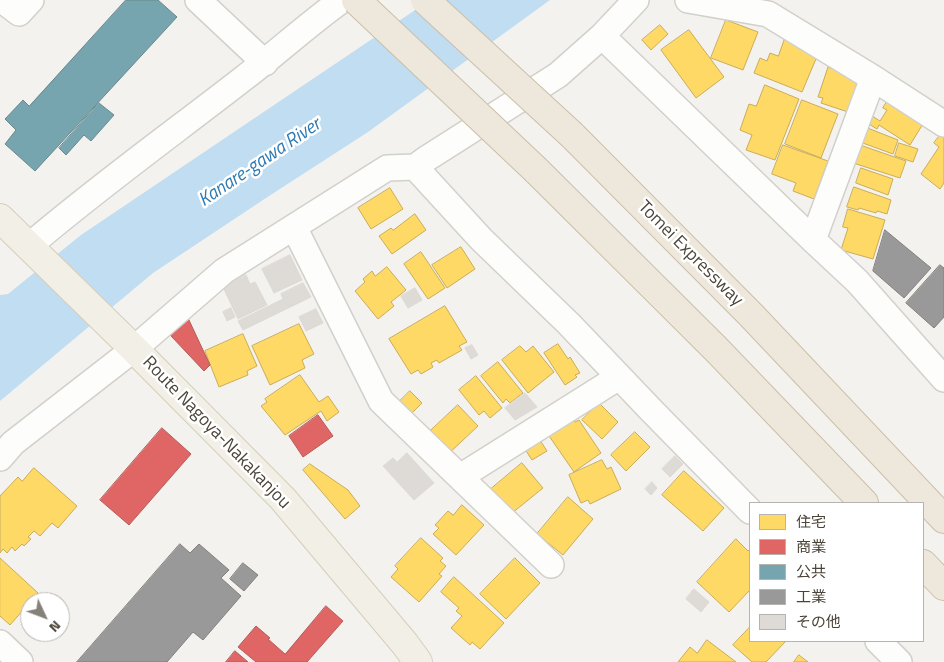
<!DOCTYPE html>
<html>
<head>
<meta charset="utf-8">
<style>
  body { margin:0 }
  #map { position:relative; width:944px; height:662px; overflow:hidden; background:#f4f2ee; font-family:"Titillium Web","Noto Sans JP",sans-serif }
  canvas { display:block }
  .legend { position:absolute; left:749px; top:502px; width:175px; height:140px; box-sizing:border-box; background:#fff; border:1px solid #b7b4b0; margin:0; padding:6px 9px; list-style:none; font-size:15px; color:#4b4439 }
  .legend li { display:flex; align-items:center; gap:10px; height:25px }
  .legend b { width:25px; border:1px solid #b7b4b0 }
  .north { position:absolute; left:20px; top:592px; width:50px; height:50px; box-sizing:border-box; background:#fff; border:1px solid #b7b4b0; border-radius:50%; rotate:133deg; font-size:14px; font-weight:700; line-height:20px; text-align:center; color:#4b4439 }
  .north::after { content:''; display:block; margin:auto; width:18px; height:22px; background:#868178; clip-path:polygon(50% 0,100% 100%,50% 72%,0 100%) }
</style>
</head>
<body>
<div id="map">
<canvas width="944" height="662"></canvas>
<ul class="legend">
<li><b style="height:14px;background:#ffd966"></b>住宅</li>
<li><b style="height:14px;background:#e06666"></b>商業</li>
<li><b style="height:14px;background:#76a5af"></b>公共</li>
<li><b style="height:14px;background:#999"></b>工業</li>
<li><b style="height:14px;background:#dedbd6"></b>その他</li>
</ul>
<div class="north">N</div>
</div>
<script>
const ctx = document.querySelector('canvas').getContext('2d');
ctx.lineJoin = 'round';
function paint(path, color) {
  ctx.fillStyle = color;
  ctx.fill(path, 'evenodd');
}
function stroke(path, color, width, dash) {
  ctx.strokeStyle = color;
  ctx.lineWidth = width;
  ctx.lineCap = dash ? 'butt' : 'round';
  ctx.setLineDash(dash || []);
  ctx.stroke(path);
}
function label(font, color, halo, rows, align = 'center') {
  ctx.font = font + ' "Titillium Web",sans-serif';
  ctx.lineWidth = 5;
  ctx.setLineDash([]);
  ctx.textBaseline = 'middle';
  ctx.strokeStyle = halo;
  ctx.fillStyle = color;
  for (const [text, x, y, turn = 0] of rows) {
    ctx.save();
    ctx.translate(x, y);
    ctx.rotate((+turn || 0) * Math.PI / 180);
    ctx.textAlign = isNaN(turn) ? turn : align;
    if (halo) ctx.strokeText(text, 0, 0);
    ctx.fillText(text, 0, 0);
    ctx.restore();
  }
}
paint(new Path2D(`
  M 430,0 L 550,0 L 368,132 L 269,196 L 153,273 L 0,401 L 0,295 L 8,294 L 81,235 Z`), '#c0ddf1');
const homes = new Path2D(`
  M 726,20 L 758,32 L 743,70 L 711,58 Z
  M 660,25 L 668,34 L 651,50 L 642,40 Z
  M 689,30 L 724,77 L 696,98 L 661,50 Z
  M 787,33 L 821,47 L 802,92 L 754,73 L 760,58 L 767,61 L 770,53 L 778,56 Z
  M 835,65 L 860,73 L 848,112 L 821,103 L 823,98 L 818,97 L 828,67 L 833,69 Z
  M 765,85 L 799,99 L 775,160 L 746,150 L 752,135 L 740,130 L 749,104 L 756,106 Z
  M 890,97 L 926,119 L 910,145 L 879,125 L 877,129 L 864,121 L 869,114 L 880,121 L 887,110 L 883,108 Z
  M 802,100 L 838,114 L 821,158 L 785,144 Z
  M 865,127 L 898,140 L 893,154 L 860,142 Z
  M 944,130 L 944,183 L 940,189 L 921,174 L 939,147 L 934,143 Z
  M 899,143 L 918,149 L 913,162 L 895,156 Z
  M 857,144 L 906,161 L 900,178 L 850,162 Z
  M 783,145 L 828,161 L 814,199 L 793,191 L 796,183 L 772,174 Z
  M 861,168 L 893,179 L 888,195 L 856,183 Z
  M 854,187 L 891,200 L 887,214 L 877,211 L 876,213 L 859,208 L 858,210 L 847,207 Z
  M 390,188 L 403,209 L 371,229 L 358,208 Z
  M 848,209 L 885,220 L 873,259 L 841,250 L 848,228 L 843,227 Z
  M 415,214 L 426,230 L 392,254 L 379,236 L 391,228 L 393,230 Z
  M 461,247 L 475,269 L 447,288 L 432,265 Z
  M 421,252 L 445,288 L 428,299 L 404,264 Z
  M 387,267 L 406,290 L 391,302 L 394,306 L 378,319 L 355,291 L 365,282 L 363,279 L 372,271 L 375,276 Z
  M 445,306 L 467,342 L 459,346 L 462,350 L 439,363 L 437,360 L 431,363 L 433,367 L 421,374 L 418,370 L 411,374 L 389,339 Z
  M 299,324 L 314,354 L 302,360 L 305,368 L 270,385 L 252,346 Z
  M 243,334 L 257,366 L 247,371 L 248,375 L 219,387 L 205,351 Z
  M 558,344 L 568,359 L 570,357 L 580,373 L 575,375 L 577,377 L 565,385 L 544,353 Z
  M 520,346 L 526,352 L 533,346 L 554,372 L 528,393 L 502,360 Z
  M 498,362 L 523,393 L 510,403 L 506,399 L 503,403 L 481,376 Z
  M 300,375 L 319,402 L 328,396 L 339,412 L 327,421 L 321,411 L 285,435 L 261,406 L 267,402 L 265,399 Z
  M 476,376 L 502,408 L 490,418 L 484,411 L 479,415 L 459,390 Z
  M 410,391 L 422,403 L 408,417 L 396,405 Z
  M 599,403 L 618,422 L 602,439 L 582,420 Z
  M 458,405 L 478,426 L 445,457 L 425,436 Z
  M 571,417 L 575,422 L 579,420 L 601,453 L 574,472 L 547,433 Z
  M 635,432 L 650,447 L 626,471 L 611,455 Z
  M 536,434 L 547,451 L 532,460 L 521,443 Z
  M 602,460 L 607,469 L 611,467 L 621,489 L 590,504 L 588,500 L 581,503 L 569,475 Z
  M 522,463 L 543,488 L 506,518 L 485,494 Z
  M 310,464 L 348,490 L 360,506 L 345,519 L 303,470 Z
  M 34,468 L 77,506 L 58,528 L 52,523 L 40,536 L 34,531 L 28,537 L 31,539 L 24,546 L 22,544 L 15,551 L 12,547 L 7,553 L 3,549 L 0,553 L 0,496 L 18,477 L 22,481 Z
  M 684,471 L 724,508 L 703,531 L 662,495 Z
  M 568,497 L 593,519 L 563,555 L 537,534 Z
  M 462,505 L 484,525 L 456,555 L 433,534 L 439,528 L 435,525 L 448,511 L 453,515 Z
  M 421,538 L 443,558 L 440,561 L 446,566 L 439,574 L 442,576 L 419,602 L 391,577 L 398,569 L 395,566 Z
  M 736,539 L 748,551 L 750,549 L 750,590 L 729,612 L 697,582 Z
  M 0,558 L 38,593 L 10,625 L 0,616 Z
  M 515,558 L 540,583 L 506,619 L 480,594 Z
  M 454,577 L 504,623 L 480,649 L 472,642 L 470,645 L 451,628 L 462,616 L 456,611 L 459,608 L 441,592 Z
  M 750,627 L 750,641 L 786,641 L 766,662 L 752,662 L 733,645 Z
  M 707,640 L 736,662 L 678,662 L 690,647 L 697,653 Z
  M 799,655 L 808,662 L 794,662 Z`);
paint(homes, '#ffd966');
stroke(homes, '#c9ac58', 1);
const shops = new Path2D(`
  M 188,318 L 210,365 L 204,371 L 172,337 L 170,334 Z
  M 318,415 L 333,436 L 303,457 L 289,436 Z
  M 162,428 L 191,454 L 129,525 L 100,500 Z
  M 326,606 L 343,621 L 307,662 L 256,662 L 238,647 L 256,626 L 270,638 L 268,639 L 285,654 Z
  M 235,651 L 248,662 L 226,662 Z`);
paint(shops, '#e06666');
stroke(shops, '#b35c58', 1);
const public = new Path2D(`
  M 126,0 L 158,0 L 177,17 L 35,171 L 5,144 L 16,130 L 5,119 L 23,100 L 29,106 Z
  M 99,103 L 114,115 L 91,141 L 84,135 L 66,155 L 59,148 Z`);
paint(public, '#76a5af');
stroke(public, '#69888c', 1);
const industry = new Path2D(`
  M 885,230 L 931,268 L 904,298 L 873,271 Z
  M 940,265 L 944,268 L 944,317 L 934,328 L 906,303 Z
  M 180,544 L 190,553 L 199,544 L 229,570 L 221,578 L 241,596 L 203,640 L 193,632 L 167,662 L 77,662 Z
  M 243,563 L 258,575 L 244,591 L 230,579 Z`);
paint(industry, '#999');
stroke(industry, '#82807c', 1);
const building = new Path2D(`
  M 290,255 L 302,280 L 274,293 L 262,269 Z
  M 246,275 L 250,284 L 255,282 L 267,305 L 238,319 L 223,287 Z
  M 303,283 L 311,297 L 243,330 L 238,321 L 283,299 L 281,294 Z
  M 415,288 L 422,300 L 408,308 L 401,296 Z
  M 231,308 L 235,317 L 227,321 L 223,312 Z
  M 316,309 L 323,323 L 306,331 L 299,317 Z
  M 472,345 L 478,355 L 471,359 L 465,348 Z
  M 525,393 L 537,407 L 515,420 L 505,408 Z
  M 407,453 L 434,483 L 414,500 L 383,466 L 393,458 L 397,462 Z
  M 675,456 L 683,464 L 670,477 L 662,469 Z
  M 652,482 L 657,488 L 651,495 L 645,489 Z
  M 694,589 L 709,602 L 701,612 L 686,599 Z`);
paint(building, '#dedbd6');
stroke(building, '#dcd9d4', 1);
const minor = new Path2D(`
  M 2,0 L 19,13 L 31,0
  M 198,0 L 265,63
  M 688,0 L 768,14 L 873,78 L 944,124
  M 602,36 L 813,240 L 857,281 L 944,379
  M 415,167 L 426,159 L 558,75 L 602,36 L 636,0
  M 294,227 L 381,401 L 551,565
  M 813,240 L 873,78
  M 29,246 C 98,187 172,134 244,78 C 277,53 308,24 342,0
  M 0,458 L 13,443 L 134,349 L 224,271 L 387,168 L 415,167 L 481,239 L 569,324 L 651,410 L 750,511
  M 460,477 L 619,377
  M 878,641 L 899,662
  M 0,643 L 20,662`);
const primary = new Path2D(`
  M 0,218 L 134,349 L 283,499 L 405,644 L 418,662`);
const motorway = new Path2D(`
  M 572,135 L 751,315 L 944,519
  M 536,170 L 716,349 L 864,503
  M 923,564 L 944,586`);
stroke(minor, '#d2d0cb', 28);
stroke(primary, '#d6cebb', 30);
stroke(motorway, '#ccbfa9', 30);
stroke(minor, '#fdfdfc', 25);
stroke(primary, '#f2efe6', 28);
stroke(motorway, '#ede8db', 28);
const motorwayBridge = new Path2D(`
  M 356,0 L 536,170
  M 425,0 L 572,135`);
stroke(motorwayBridge, '#ccbfa9', 30, []);
stroke(motorwayBridge, '#ede8db', 28);
label('18px', '#4b4439', '#fff', [
  ["Tomei Expressway",690,254,45],
  ["Route Nagoya-Nakakanjou",216,433,46]
]);
label('italic 19px', '#2e7ab2', '#fff', [
  ["Kanare-gawa River",260,163,-34]
]);
</script>
</body>
</html>
